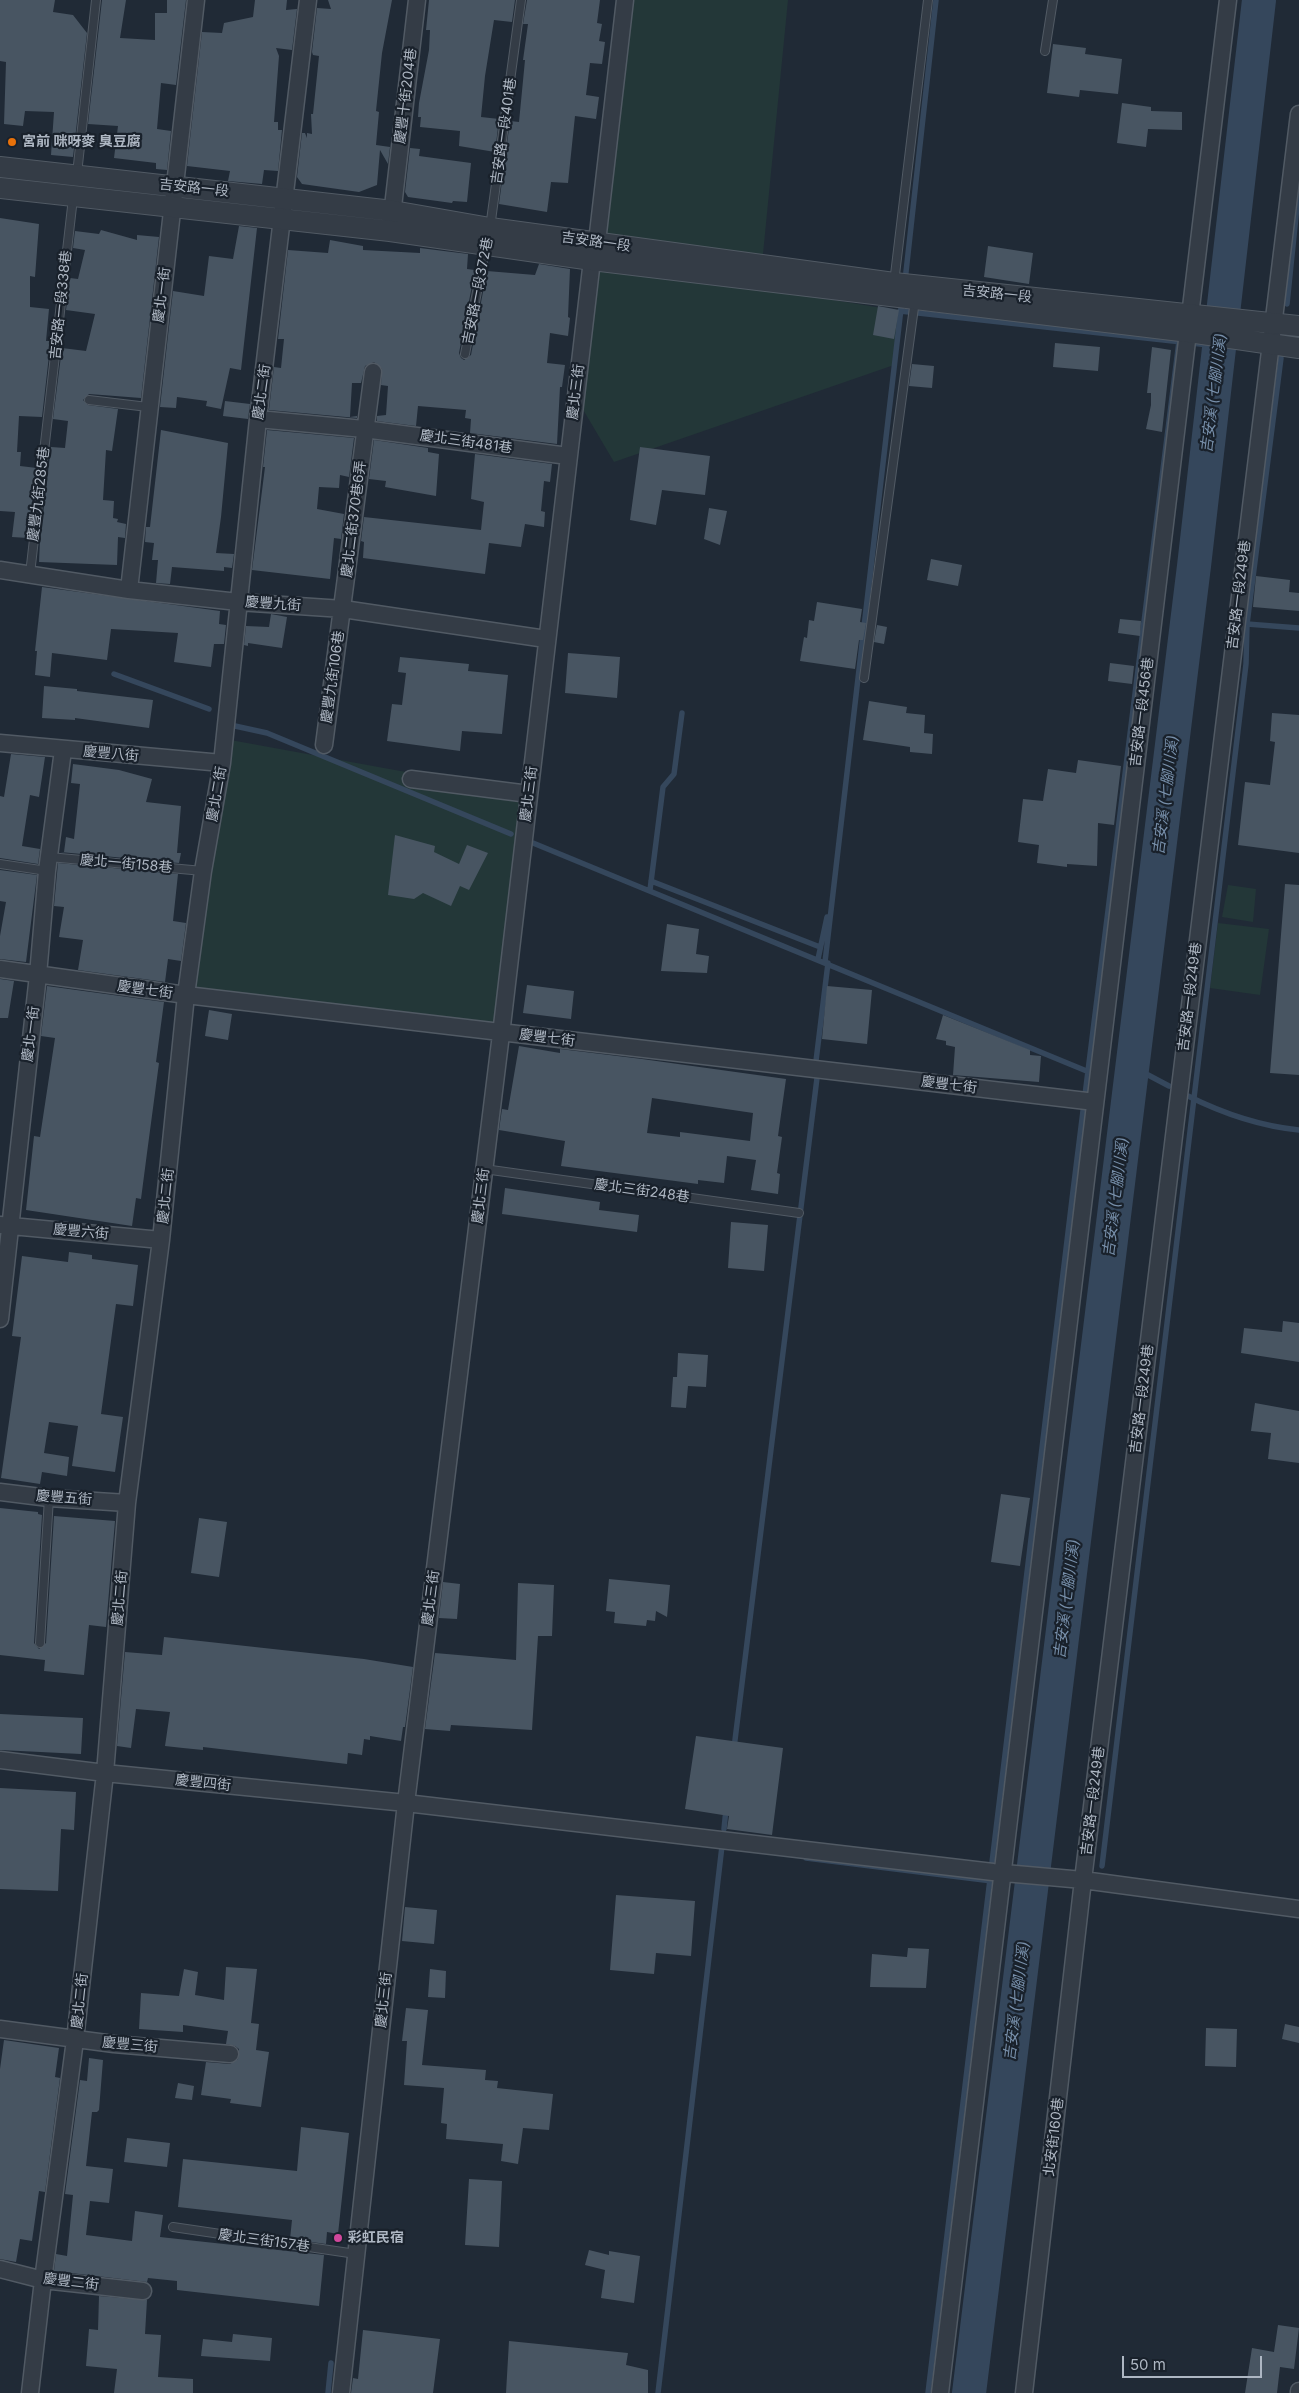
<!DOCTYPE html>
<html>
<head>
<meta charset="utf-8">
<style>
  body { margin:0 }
  #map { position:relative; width:1299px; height:2393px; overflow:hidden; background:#202a36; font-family:Inter,sans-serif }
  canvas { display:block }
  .scale { position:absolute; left:1122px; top:2356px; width:140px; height:22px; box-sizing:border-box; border:2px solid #aeb7c3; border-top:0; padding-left:6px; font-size:15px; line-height:18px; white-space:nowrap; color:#aeb7c3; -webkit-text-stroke:4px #19212b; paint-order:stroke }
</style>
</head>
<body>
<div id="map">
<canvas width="1299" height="2393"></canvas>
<div class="scale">50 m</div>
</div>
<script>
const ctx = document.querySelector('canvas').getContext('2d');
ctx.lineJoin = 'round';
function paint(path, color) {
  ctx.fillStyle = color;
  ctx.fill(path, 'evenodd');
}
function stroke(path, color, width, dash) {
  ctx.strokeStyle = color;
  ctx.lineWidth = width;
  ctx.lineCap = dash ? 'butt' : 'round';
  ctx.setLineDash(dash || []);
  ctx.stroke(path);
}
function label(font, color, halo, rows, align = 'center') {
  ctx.font = font + ' Inter,"Noto Sans TC",sans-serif';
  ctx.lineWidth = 4.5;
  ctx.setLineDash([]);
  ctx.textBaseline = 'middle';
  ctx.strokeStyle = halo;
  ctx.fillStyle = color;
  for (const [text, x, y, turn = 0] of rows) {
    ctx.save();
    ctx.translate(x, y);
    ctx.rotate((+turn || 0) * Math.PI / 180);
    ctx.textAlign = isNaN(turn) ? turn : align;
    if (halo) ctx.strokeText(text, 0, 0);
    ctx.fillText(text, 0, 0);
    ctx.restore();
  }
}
paint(new Path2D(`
  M 628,0 L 788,0 L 763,254 L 597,242 Z
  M 592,260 L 900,311 L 894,365 L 614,462 L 575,396 Z
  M 225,739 L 521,793 L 502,1026 L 195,990 Z
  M 1228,885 L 1256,889 L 1253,922 L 1222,917 Z
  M 1218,923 L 1269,929 L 1260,995 L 1210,988 Z`), '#233738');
stroke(new Path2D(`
  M 905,281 L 936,0
  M 1287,304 L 1299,187
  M 900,311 L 1209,345
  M 1247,624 L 1299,628
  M 114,674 L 209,709
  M 235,726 L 267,733 L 511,834
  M 533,843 L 1089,1072
  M 651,881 L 820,947
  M 650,890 L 663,787 L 674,774 L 682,713
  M 818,959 L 827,917
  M 825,962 L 902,300
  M 1133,1067 L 1169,1086
  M 1117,1083 L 1131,1086
  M 1188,1096 C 1224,1114 1259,1126 1299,1130
  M 734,1748 L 817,1078 L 815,1069 L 828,963
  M 724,1829 L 726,1809
  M 806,1858 L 992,1881
  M 1102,1866 L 1246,664 L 1247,624 L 1281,358
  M 328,2393 L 331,2363
  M 658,2393 L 722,1846
  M 928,2393 C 1014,1710 1089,1024 1179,341`), '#35475c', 5.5);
stroke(new Path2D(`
  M 969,2393 L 1194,566 L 1259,0`), '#35475c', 34);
paint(new Path2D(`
  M 0,0 L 55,0 L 53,12 L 73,15 L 87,33 L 73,157 L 51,155 L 54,112 L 25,111 L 23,126 L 4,124 L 6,62 L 0,61 Z
  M 102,0 L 126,0 L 120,38 L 155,40 L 155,13 L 167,13 L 167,0 L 186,0 L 176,85 L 161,83 L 157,129 L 171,131 L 167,170 L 156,169 L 156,163 L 114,158 L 118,126 L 88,124 Z
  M 255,0 L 287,0 L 286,10 L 297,9 L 292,50 L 276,48 L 279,56 L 274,122 L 278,122 L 278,130 L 282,130 L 278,171 L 264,170 L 262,184 L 228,181 L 230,171 L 187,166 L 202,32 L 222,33 L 224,23 L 253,17 Z
  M 328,0 L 392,0 L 382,53 L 376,111 L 379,112 L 376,145 L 390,147 L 388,164 L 380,150 L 377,185 L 359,192 L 302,184 L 297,177 L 302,133 L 305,133 L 307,138 L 307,133 L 312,134 L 311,114 L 313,114 L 319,56 L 313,55 L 312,52 L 317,8 L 331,9 Z
  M 429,0 L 515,0 L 512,22 L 494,20 L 485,76 L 481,117 L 499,119 L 495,152 L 459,146 L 460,131 L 420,127 L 421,117 L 418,117 L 419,103 L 429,50 L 430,30 L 426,30 Z
  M 527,0 L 600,0 L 597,23 L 602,24 L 599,41 L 605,42 L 602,64 L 590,63 L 586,95 L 599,97 L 596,119 L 575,116 L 568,183 L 551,182 L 547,212 L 499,204 L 510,121 L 519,122 L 525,60 L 523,60 L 528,24 L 523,24 Z
  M 1053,44 L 1086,48 L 1085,54 L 1122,59 L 1118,94 L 1080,90 L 1079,97 L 1047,93 Z
  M 1122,103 L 1151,107 L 1151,111 L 1182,112 L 1182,130 L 1148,129 L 1146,147 L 1117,143 Z
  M 410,148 L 420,149 L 419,156 L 471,163 L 467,202 L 453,201 L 452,203 L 408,197 L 405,192 Z
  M 0,218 L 39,224 L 35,277 L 30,276 L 30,307 L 49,309 L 46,341 L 50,341 L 50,347 L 42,417 L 19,416 L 17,452 L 21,452 L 20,466 L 37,468 L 28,538 L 12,537 L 15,512 L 0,511 Z
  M 239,226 L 257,228 L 241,370 L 230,368 L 221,409 L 206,406 L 207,401 L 177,397 L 176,408 L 160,407 L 173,291 L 204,296 L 209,256 L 233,259 Z
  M 101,230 L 137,240 L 137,235 L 159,237 L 141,398 L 89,394 L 83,400 L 88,405 L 118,409 L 112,451 L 106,450 L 103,500 L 114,501 L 113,518 L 118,519 L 117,522 L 126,524 L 125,538 L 118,537 L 117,565 L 39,562 L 40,540 L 51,447 L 65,448 L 68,421 L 53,419 L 62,348 L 86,351 L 95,314 L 66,310 L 70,278 L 78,279 L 85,250 L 73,248 L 75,231 L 99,234 Z
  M 330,240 L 363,246 L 363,250 L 420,253 L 420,248 L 468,254 L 467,269 L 475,270 L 459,353 L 461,358 L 464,360 L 471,355 L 487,271 L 535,275 L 539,264 L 570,269 L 568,317 L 570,318 L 568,336 L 550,333 L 547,363 L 565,365 L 562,387 L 560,387 L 557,444 L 470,433 L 471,419 L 465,418 L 466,410 L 418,406 L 416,426 L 377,421 L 377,416 L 386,415 L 388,386 L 381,385 L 382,369 L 374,362 L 365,366 L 361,383 L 352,383 L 350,417 L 357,416 L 357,418 L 269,410 L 274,367 L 281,368 L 284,339 L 278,339 L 288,250 L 328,253 Z
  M 988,246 L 1033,253 L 1029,284 L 984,277 Z
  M 878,306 L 899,310 L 894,339 L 873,335 Z
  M 1055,343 L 1100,347 L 1098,371 L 1053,367 Z
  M 1152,347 L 1171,350 L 1162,432 L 1146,429 L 1151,405 L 1151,393 L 1147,393 Z
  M 912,364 L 934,366 L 932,388 L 909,386 Z
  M 225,401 L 250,404 L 248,419 L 223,416 Z
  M 161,430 L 228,443 L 221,517 L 216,553 L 234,554 L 232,568 L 224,567 L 224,571 L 172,567 L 170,584 L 156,583 L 158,560 L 152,560 L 154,543 L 145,542 L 146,527 L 150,527 Z
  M 267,430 L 354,438 L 349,477 L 340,475 L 339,488 L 319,487 L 317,509 L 344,514 L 341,539 L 334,538 L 330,579 L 252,570 L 265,467 L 263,467 Z
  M 374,440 L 428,448 L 428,452 L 439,454 L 436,496 L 385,487 L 386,481 L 369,479 Z
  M 640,447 L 710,456 L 705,495 L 662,490 L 656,525 L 630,520 Z
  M 475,454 L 552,464 L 550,482 L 544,481 L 541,511 L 545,512 L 544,527 L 525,524 L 521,547 L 489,543 L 485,574 L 363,558 L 364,542 L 361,541 L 364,517 L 481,530 L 484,502 L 471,499 Z
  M 709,508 L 727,511 L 720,545 L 704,539 Z
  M 931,559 L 962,565 L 958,586 L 927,580 Z
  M 1256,576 L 1290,580 L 1289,592 L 1299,593 L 1299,611 L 1253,607 Z
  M 42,587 L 220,611 L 219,624 L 226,625 L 224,644 L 214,644 L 211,667 L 174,662 L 178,633 L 111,629 L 107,660 L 52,653 L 50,677 L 35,675 L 37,651 L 35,651 Z
  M 817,602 L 862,609 L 860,622 L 866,623 L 863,640 L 859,640 L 855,669 L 800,661 L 804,637 L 807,638 L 809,620 L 814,621 Z
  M 271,614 L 287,617 L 282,648 L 248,643 L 248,646 L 244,645 L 246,626 L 269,627 Z
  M 1120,619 L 1141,621 L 1140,636 L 1118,633 Z
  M 877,625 L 887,627 L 884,644 L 874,642 Z
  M 568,653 L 620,657 L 617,698 L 565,693 Z
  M 400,657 L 469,664 L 468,671 L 508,675 L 502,734 L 462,731 L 460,751 L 387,741 L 392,704 L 402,705 L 406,673 L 398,672 Z
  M 1110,663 L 1134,666 L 1132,684 L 1108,681 Z
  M 44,686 L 77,689 L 77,691 L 153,700 L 149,728 L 75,718 L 75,720 L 42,718 Z
  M 869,701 L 907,707 L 906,713 L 925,715 L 924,733 L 933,734 L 932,754 L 910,752 L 910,747 L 863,740 Z
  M 1272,713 L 1299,715 L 1299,853 L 1238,845 L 1245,782 L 1270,785 L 1275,742 L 1270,741 Z
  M 11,754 L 45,757 L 39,797 L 30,795 L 22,846 L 40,849 L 38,864 L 0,858 L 0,796 L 4,797 Z
  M 1078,760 L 1121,766 L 1114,825 L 1098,823 L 1097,866 L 1067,864 L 1067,867 L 1037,863 L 1039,845 L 1018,842 L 1023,799 L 1043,801 L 1048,769 L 1076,773 Z
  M 73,764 L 119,770 L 152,779 L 146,802 L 181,806 L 177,853 L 181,853 L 179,863 L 60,852 L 64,852 L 66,837 L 74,839 L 80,784 L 71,783 Z
  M 395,835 L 435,846 L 434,852 L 459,864 L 467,845 L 488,853 L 469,890 L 460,886 L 451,906 L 423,893 L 414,899 L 388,895 Z
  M 58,863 L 178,874 L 173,921 L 186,923 L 181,961 L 168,959 L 165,982 L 78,970 L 83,940 L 59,937 L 64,907 L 54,906 Z
  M 0,870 L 37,875 L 26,962 L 0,959 L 0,936 L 6,902 L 0,901 Z
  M 1285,884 L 1299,885 L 1299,1075 L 1270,1073 Z
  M 667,924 L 699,929 L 696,954 L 709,956 L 707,973 L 661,971 Z
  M 0,979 L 14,981 L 8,1018 L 0,1018 Z
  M 527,985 L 574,991 L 571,1019 L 523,1013 Z
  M 47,986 L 164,1002 L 156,1062 L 159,1063 L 147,1153 L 141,1199 L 136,1198 L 132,1226 L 26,1210 L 34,1136 L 40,1137 L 55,1038 L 41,1036 Z
  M 827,986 L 872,990 L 867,1044 L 822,1039 Z
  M 209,1010 L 232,1014 L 228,1040 L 205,1036 Z
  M 943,1015 L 1030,1050 L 1030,1055 L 1041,1056 L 1039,1082 L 953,1075 L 955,1047 L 946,1045 L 946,1041 L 936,1039 Z
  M 519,1046 L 560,1053 L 560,1049 L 642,1059 L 786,1079 L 778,1136 L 782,1137 L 777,1173 L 780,1174 L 778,1194 L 751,1190 L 756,1160 L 727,1156 L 724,1183 L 698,1180 L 698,1184 L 561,1166 L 565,1141 L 499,1130 L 502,1109 L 508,1110 ZM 652,1098 L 753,1113 L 750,1141 L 680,1132 L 680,1137 L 647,1133 Z
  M 505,1188 L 600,1202 L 599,1210 L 639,1215 L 637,1232 L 502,1214 Z
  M 731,1222 L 768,1225 L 764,1271 L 728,1268 Z
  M 69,1252 L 92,1255 L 92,1259 L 138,1265 L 133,1306 L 116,1304 L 101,1414 L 123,1417 L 115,1472 L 72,1466 L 78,1426 L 49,1422 L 44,1453 L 69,1457 L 67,1476 L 42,1472 L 40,1484 L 1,1478 L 21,1337 L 12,1336 L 22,1256 L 68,1262 Z
  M 1283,1321 L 1299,1323 L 1299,1362 L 1241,1353 L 1244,1328 L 1282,1332 Z
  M 678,1353 L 708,1355 L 706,1387 L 688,1386 L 686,1408 L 671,1407 L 673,1377 L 677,1377 Z
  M 1255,1403 L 1299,1411 L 1299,1463 L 1268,1459 L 1271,1433 L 1251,1431 Z
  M 1001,1494 L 1030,1498 L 1020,1566 L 991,1562 Z
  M 0,1508 L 38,1512 L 38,1514 L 42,1515 L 34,1643 L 39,1649 L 46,1643 L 54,1516 L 115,1521 L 106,1627 L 89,1625 L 84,1675 L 44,1671 L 45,1660 L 0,1655 Z
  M 199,1518 L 227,1522 L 219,1577 L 191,1573 Z
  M 609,1579 L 670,1585 L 667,1617 L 656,1611 L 655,1621 L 647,1620 L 646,1626 L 614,1623 L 615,1612 L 606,1611 Z
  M 443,1582 L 460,1584 L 457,1619 L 439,1618 Z
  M 518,1583 L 554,1585 L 552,1636 L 538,1636 L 532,1730 L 451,1725 L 450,1731 L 425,1729 L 435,1653 L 516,1660 Z
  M 164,1637 L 364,1659 L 413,1667 L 405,1727 L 403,1727 L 401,1741 L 370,1736 L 370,1740 L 364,1739 L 362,1755 L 348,1753 L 347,1764 L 203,1747 L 203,1750 L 183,1748 L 165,1746 L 170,1712 L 136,1709 L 131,1748 L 117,1746 L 125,1652 L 162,1655 Z
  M 0,1714 L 83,1718 L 81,1754 L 0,1750 Z
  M 696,1736 L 783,1748 L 772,1835 L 727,1829 L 729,1816 L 685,1809 Z
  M 0,1788 L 76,1792 L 74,1830 L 61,1829 L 58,1891 L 0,1889 Z
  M 616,1895 L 695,1901 L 691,1956 L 656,1953 L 654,1974 L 610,1970 Z
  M 405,1907 L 437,1910 L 434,1944 L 402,1941 Z
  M 908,1948 L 929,1949 L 926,1988 L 870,1987 L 872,1954 L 907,1957 Z
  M 226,1967 L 257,1969 L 251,2023 L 259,2024 L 256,2050 L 269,2052 L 261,2107 L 230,2103 L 231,2099 L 201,2095 L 206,2062 L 230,2064 L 238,2059 L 239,2049 L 235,2046 L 226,2044 L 228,2031 L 183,2025 L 183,2032 L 139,2029 L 141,1993 L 179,1996 L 184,1969 L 198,1972 L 195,1995 L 224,2000 Z
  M 430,1969 L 446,1971 L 445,1998 L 428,1997 Z
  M 406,2008 L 428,2010 L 422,2065 L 486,2070 L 485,2080 L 498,2081 L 497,2088 L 553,2094 L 549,2130 L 523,2128 L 518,2164 L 501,2161 L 503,2144 L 446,2139 L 447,2124 L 441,2123 L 444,2088 L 404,2085 L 407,2041 L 402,2041 Z
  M 1285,2024 L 1299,2027 L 1299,2043 L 1282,2039 Z
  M 1206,2028 L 1237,2029 L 1236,2067 L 1205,2066 Z
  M 4,2040 L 59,2048 L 55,2077 L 60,2078 L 45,2192 L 39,2191 L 32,2241 L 20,2239 L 16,2262 L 0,2259 L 0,2069 Z
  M 89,2058 L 103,2060 L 99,2110 L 97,2112 L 92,2112 L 86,2166 L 113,2169 L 109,2203 L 90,2201 L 86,2235 L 132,2241 L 135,2211 L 163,2215 L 160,2237 L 324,2255 L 319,2306 L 177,2290 L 177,2281 L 148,2278 L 147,2282 L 54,2271 L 56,2254 L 67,2256 L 73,2195 L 65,2194 L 80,2080 L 87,2081 Z
  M 178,2083 L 194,2086 L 192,2100 L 175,2098 Z
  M 301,2127 L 349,2133 L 338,2234 L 327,2232 L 326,2244 L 290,2239 L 292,2220 L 178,2207 L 183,2159 L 297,2171 Z
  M 127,2138 L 170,2143 L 167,2167 L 124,2162 Z
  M 469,2179 L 502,2181 L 499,2247 L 465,2245 Z
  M 589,2250 L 609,2255 L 609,2251 L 640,2256 L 634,2303 L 601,2298 L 605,2270 L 585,2265 Z
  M 99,2296 L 147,2300 L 145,2334 L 161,2335 L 158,2377 L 193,2379 L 193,2393 L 114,2393 L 117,2369 L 86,2366 L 89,2329 L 98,2330 Z
  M 1278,2325 L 1299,2328 L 1294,2369 L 1280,2367 L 1277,2393 L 1245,2393 L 1252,2348 L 1274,2352 Z
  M 363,2330 L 440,2339 L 433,2393 L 351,2393 L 353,2378 L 358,2379 Z
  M 233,2334 L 272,2338 L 270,2361 L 201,2356 L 203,2339 L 232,2342 Z
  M 509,2341 L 628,2353 L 626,2365 L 648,2370 L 648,2393 L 506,2393 Z`), '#485562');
const service = new Path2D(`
  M 1045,51 L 1053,0
  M 77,174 L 96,0
  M 490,228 L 521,0
  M 894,283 L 928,0
  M 465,354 L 486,245
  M 89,400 L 148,407
  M 30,574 L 73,198
  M 864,678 L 915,300
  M 49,857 L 203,871
  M 0,864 L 47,871
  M 484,1169 L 799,1213
  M 40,1643 L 49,1498
  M 173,2227 L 356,2254`);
const minor = new Path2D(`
  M 391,224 L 417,0
  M 258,419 L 364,429 L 568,456
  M 0,570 L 129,590 L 238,602 L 343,609 L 546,639
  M 129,590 L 196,0
  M 0,743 L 222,763
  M 324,745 L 373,372
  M 411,779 L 529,794
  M 0,969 L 186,995 L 1095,1102
  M 0,1225 L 161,1240
  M 0,1319 L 38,975 L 47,871 L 63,750
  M 0,1492 L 49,1498 L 127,1503
  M 0,1760 L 105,1773 L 406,1803 L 993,1872 L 1083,1880 L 1299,1909
  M 0,2029 L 114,2044 L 230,2054
  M 0,2269 L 43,2280 L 143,2291
  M 30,2393 L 43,2280 L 75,2040 L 105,1773 L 127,1503 L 161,1240 L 186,995 L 203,871 L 222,763 L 258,419 L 308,0
  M 341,2393 L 406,1803 L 502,1026 L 592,260 L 597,242 L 625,0
  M 940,2393 L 1228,0
  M 1024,2393 L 1083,1880 L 1299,114
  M 1299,2393 L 1299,2391`);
const tertiary = new Path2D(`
  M 0,167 L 393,211 L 490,228 L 894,283 L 1299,326
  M 0,188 L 390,231 L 592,260 L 1189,332 L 1299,348`);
stroke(service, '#515a64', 10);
stroke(minor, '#515a64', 19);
stroke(tertiary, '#515a64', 22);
stroke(service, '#343c46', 8);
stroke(minor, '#343c46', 16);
stroke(tertiary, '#343c46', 20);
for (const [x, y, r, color] of [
  [12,142,5,"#e8710a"],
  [338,2238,5,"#d1479c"]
]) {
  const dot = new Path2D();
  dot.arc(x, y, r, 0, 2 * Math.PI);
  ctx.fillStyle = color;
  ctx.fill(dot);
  stroke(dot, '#19212b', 2);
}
label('14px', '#aeb7c3', '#19212b', [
  ["慶豐十街204巷",406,96,-83],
  ["吉安路一段401巷",504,131,-82],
  ["吉安路一段",194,188,6],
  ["吉安路一段",596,242,8],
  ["吉安路一段372巷",478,291,-79],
  ["吉安路一段",997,294,6],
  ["慶北一街",162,295,-83],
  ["吉安路一段338巷",61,305,-84],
  ["慶北二街",262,392,-82],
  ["慶北三街",576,392,-83],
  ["慶北三街481巷",466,442,8],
  ["慶豐九街285巷",39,494,-83],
  ["慶北二街370巷6弄",354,519,-83],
  ["吉安路一段249巷",1239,595,-83],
  ["慶豐九街",273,604,4],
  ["慶豐九街106巷",333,677,-82],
  ["吉安路一段456巷",1142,712,-83],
  ["慶豐八街",111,754,5],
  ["慶北二街",217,794,-80],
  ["慶北三街",529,794,-83],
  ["慶北一街158巷",126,864,5],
  ["慶豐七街",145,990,8],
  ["吉安路一段249巷",1190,997,-83],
  ["慶北一街",31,1034,-83],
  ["慶豐七街",547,1038,7],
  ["慶豐七街",949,1085,7],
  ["慶北三街248巷",642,1191,8],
  ["慶北二街",166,1196,-84],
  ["慶北三街",481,1196,-83],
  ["慶豐六街",81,1232,5],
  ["吉安路一段249巷",1142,1399,-83],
  ["慶豐五街",64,1498,4],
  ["慶北二街",120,1598,-85],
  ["慶北三街",431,1598,-83],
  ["慶豐四街",203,1783,6],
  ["吉安路一段249巷",1093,1801,-83],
  ["慶北三街",384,2000,-84],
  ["慶北二街",80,2001,-84],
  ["慶豐三街",130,2045,5],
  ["北安街160巷",1054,2137,-83],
  ["慶北三街157巷",264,2241,8],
  ["慶豐二街",71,2282,7]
]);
label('bold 14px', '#aeb7c3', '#19212b', [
  ["宮前 咪呀麥 臭豆腐",22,142],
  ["彩虹民宿",348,2238]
], 'left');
label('italic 15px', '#778faa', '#19212b', [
  ["吉安溪 (七腳川溪)",1214,393,-83],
  ["吉安溪 (七腳川溪)",1166,795,-83],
  ["吉安溪 (七腳川溪)",1116,1197,-83],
  ["吉安溪 (七腳川溪)",1067,1599,-83],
  ["吉安溪 (七腳川溪)",1017,2001,-83]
]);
</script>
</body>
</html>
